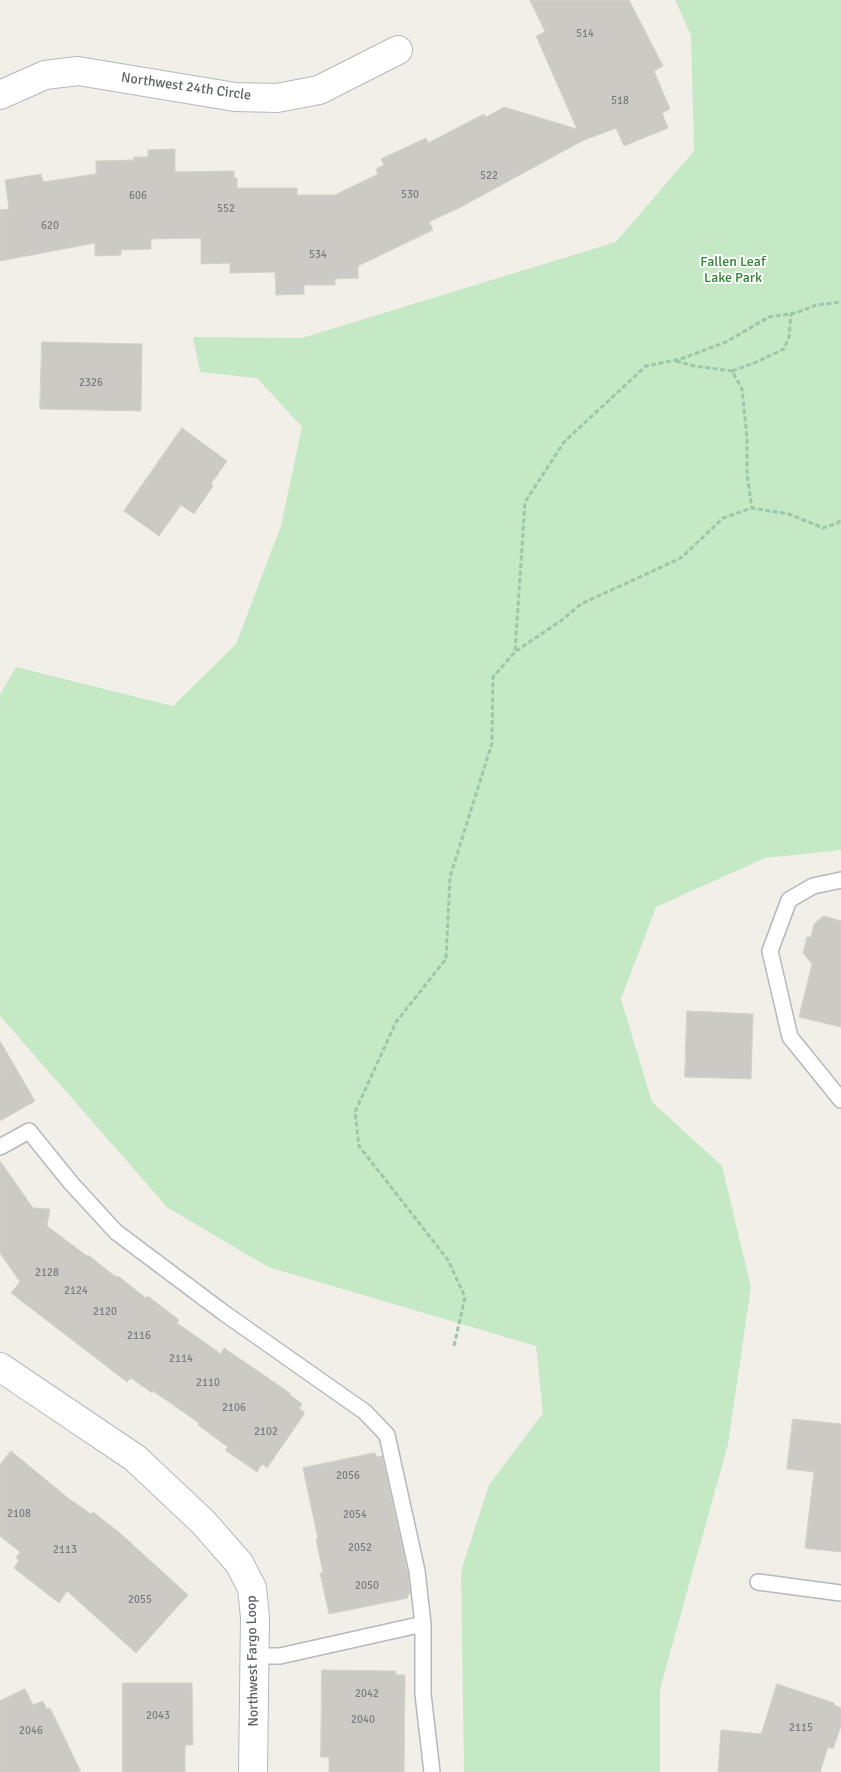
<!DOCTYPE html>
<html>
<head>
<meta charset="utf-8">
<style>
  body { margin:0 }
  canvas { display:block; background:#f1efe8 }
</style>
</head>
<body>
<canvas width="841" height="1772"></canvas>
<script>
const ctx = document.querySelector('canvas').getContext('2d');
ctx.lineJoin = 'round';
function paint(path, color) {
  ctx.fillStyle = color;
  ctx.fill(path, 'evenodd');
}
function stroke(path, color, width, dash) {
  ctx.strokeStyle = color;
  ctx.lineWidth = width;
  ctx.lineCap = dash ? 'butt' : 'round';
  ctx.setLineDash(dash || []);
  ctx.stroke(path);
}
function label(font, color, halo, rows, align = 'center') {
  ctx.font = font + ' Signika,sans-serif';
  ctx.lineWidth = 4;
  ctx.setLineDash([]);
  ctx.textBaseline = 'middle';
  ctx.strokeStyle = halo;
  ctx.fillStyle = color;
  for (const [text, x, y, turn = 0] of rows) {
    ctx.save();
    ctx.translate(x, y);
    ctx.rotate((+turn || 0) * Math.PI / 180);
    ctx.textAlign = isNaN(turn) ? turn : align;
    if (halo) ctx.strokeText(text, 0, 0);
    ctx.fillText(text, 0, 0);
    ctx.restore();
  }
}
paint(new Path2D(`
  M 675,0 L 841,0 L 841,850 L 765,858 L 656,907 L 621,999 L 652,1102 L 722,1166 L 751,1287 L 728,1444 L 660,1689 L 660,1772 L 464,1772 L 461,1571 L 489,1485 L 543,1413 L 536,1346 L 268,1267 L 167,1207 L 0,1016 L 0,695 L 16,667 L 173,706 L 236,644 L 281,526 L 302,427 L 257,378 L 200,372 L 193,337 L 302,338 L 616,242 L 694,151 L 691,35 Z`), '#c5e8c5');
const building = new Path2D(`
  M 530,0 L 629,0 L 663,66 L 654,71 L 670,109 L 662,113 L 668,128 L 624,146 L 616,128 L 582,141 L 461,207 L 429,222 L 433,230 L 358,266 L 358,278 L 335,279 L 335,285 L 304,285 L 304,294 L 276,295 L 275,272 L 230,273 L 230,263 L 201,264 L 201,238 L 151,239 L 151,249 L 121,250 L 121,255 L 95,256 L 95,243 L 0,261 L 0,210 L 9,209 L 5,180 L 41,174 L 43,182 L 96,174 L 96,161 L 134,160 L 134,157 L 148,157 L 148,150 L 175,149 L 175,172 L 234,171 L 234,178 L 237,178 L 237,188 L 297,188 L 297,195 L 335,195 L 378,174 L 376,169 L 384,165 L 381,159 L 426,138 L 428,143 L 484,114 L 486,117 L 504,107 L 577,129 L 536,36 L 545,32 Z
  M 42,342 L 142,344 L 141,411 L 40,409 Z
  M 182,428 L 227,461 L 211,484 L 213,486 L 194,514 L 181,505 L 159,536 L 124,511 Z
  M 824,916 L 841,921 L 841,1027 L 799,1017 L 812,964 L 803,953 L 807,937 L 811,937 L 814,924 Z
  M 687,1011 L 753,1014 L 751,1079 L 685,1077 Z
  M 0,1041 L 35,1101 L 0,1121 Z
  M 0,1161 L 33,1208 L 50,1209 L 47,1226 L 87,1256 L 88,1255 L 116,1277 L 118,1276 L 146,1298 L 148,1296 L 179,1320 L 177,1323 L 221,1354 L 224,1348 L 290,1393 L 289,1394 L 302,1404 L 299,1408 L 305,1413 L 267,1468 L 262,1464 L 257,1472 L 225,1450 L 228,1447 L 198,1425 L 199,1423 L 153,1391 L 152,1393 L 131,1378 L 127,1382 L 11,1293 L 20,1282 L 0,1253 Z
  M 793,1419 L 841,1424 L 841,1552 L 805,1548 L 814,1472 L 787,1469 Z
  M 11,1451 L 68,1498 L 91,1514 L 93,1512 L 120,1533 L 188,1595 L 136,1653 L 67,1591 L 59,1603 L 14,1568 L 19,1560 L 16,1558 L 20,1552 L 0,1536 L 0,1465 Z
  M 375,1453 L 376,1457 L 382,1456 L 408,1573 L 410,1594 L 407,1595 L 408,1598 L 329,1614 L 320,1573 L 323,1573 L 316,1539 L 318,1539 L 303,1468 Z
  M 322,1670 L 396,1671 L 396,1675 L 405,1675 L 404,1772 L 329,1772 L 329,1757 L 321,1757 Z
  M 123,1683 L 192,1683 L 193,1745 L 185,1745 L 185,1772 L 123,1772 Z
  M 777,1684 L 834,1703 L 834,1705 L 841,1708 L 841,1726 L 833,1749 L 828,1747 L 820,1772 L 718,1772 L 721,1730 L 761,1734 Z
  M 25,1689 L 33,1705 L 43,1701 L 47,1709 L 50,1708 L 81,1772 L 0,1772 L 0,1701 Z`);
paint(building, '#cccac5');
stroke(building, '#d6d1c6', 1);
const lane = new Path2D(`
  M 841,880 L 813,886 L 789,900 L 770,951 L 790,1037 L 841,1100
  M 0,1147 L 29,1131 L 71,1183 L 116,1232 L 224,1313 L 365,1412 L 387,1435 L 417,1571 L 423,1624 L 423,1694 L 432,1772
  M 758,1582 L 841,1593
  M 254,1656 L 280,1656 L 423,1624`);
const street = new Path2D(`
  M 0,95 L 45,75 L 78,71 L 235,97 L 277,98 L 319,90 L 398,50
  M 0,1367 L 135,1458 L 203,1522 L 239,1563 L 252,1588 L 255,1617 L 253,1772`);
stroke(lane, '#b5b8bc', 18);
stroke(street, '#b5b8bc', 30);
stroke(new Path2D(`
  M 676,361 L 694,366 L 732,371 L 742,389 L 747,438 L 747,474 L 752,508
  M 732,371 L 754,363 L 784,349 L 789,337 L 791,314
  M 516,651 L 562,620 L 581,604 L 681,558 L 723,518 L 752,508 L 789,514 L 823,528 L 838,523 L 841,519
  M 454,1346 L 465,1297 L 448,1260 L 359,1146 L 355,1112 L 396,1022 L 446,959 L 450,877 L 492,743 L 493,677 L 515,652 L 525,502 L 564,442 L 646,366 L 681,359 L 726,342 L 769,317 L 796,313 L 816,305 L 841,302`), '#9cc7a9', 3, [5, 2.5]);
stroke(lane, '#fff', 15);
stroke(street, '#fff', 28);
label('11px', '#7a7d7f', null, [
  ["514",585,34],
  ["518",620,101],
  ["522",489,176],
  ["530",410,195],
  ["606",138,196],
  ["552",226,209],
  ["620",50,226],
  ["534",318,255],
  ["2326",91,383],
  ["2128",47,1273],
  ["2124",76,1291],
  ["2120",105,1312],
  ["2116",139,1336],
  ["2114",181,1359],
  ["2110",208,1383],
  ["2106",234,1408],
  ["2102",266,1432],
  ["2056",348,1476],
  ["2108",19,1514],
  ["2054",355,1515],
  ["2052",360,1548],
  ["2113",65,1550],
  ["2050",367,1586],
  ["2055",140,1600],
  ["2042",367,1694],
  ["2043",158,1716],
  ["2040",363,1720],
  ["2115",801,1728],
  ["2046",31,1731]
]);
label('14px', '#5f6368', '#fff', [
  ["Northwest 24th Circle",186,87,8],
  ["Northwest Fargo Loop",253,1661,-91]
]);
label('14px', '#348238', '#fff', [
  ["Fallen Leaf",733,262],
  ["Lake Park",733,278]
]);
</script>
</body>
</html>
